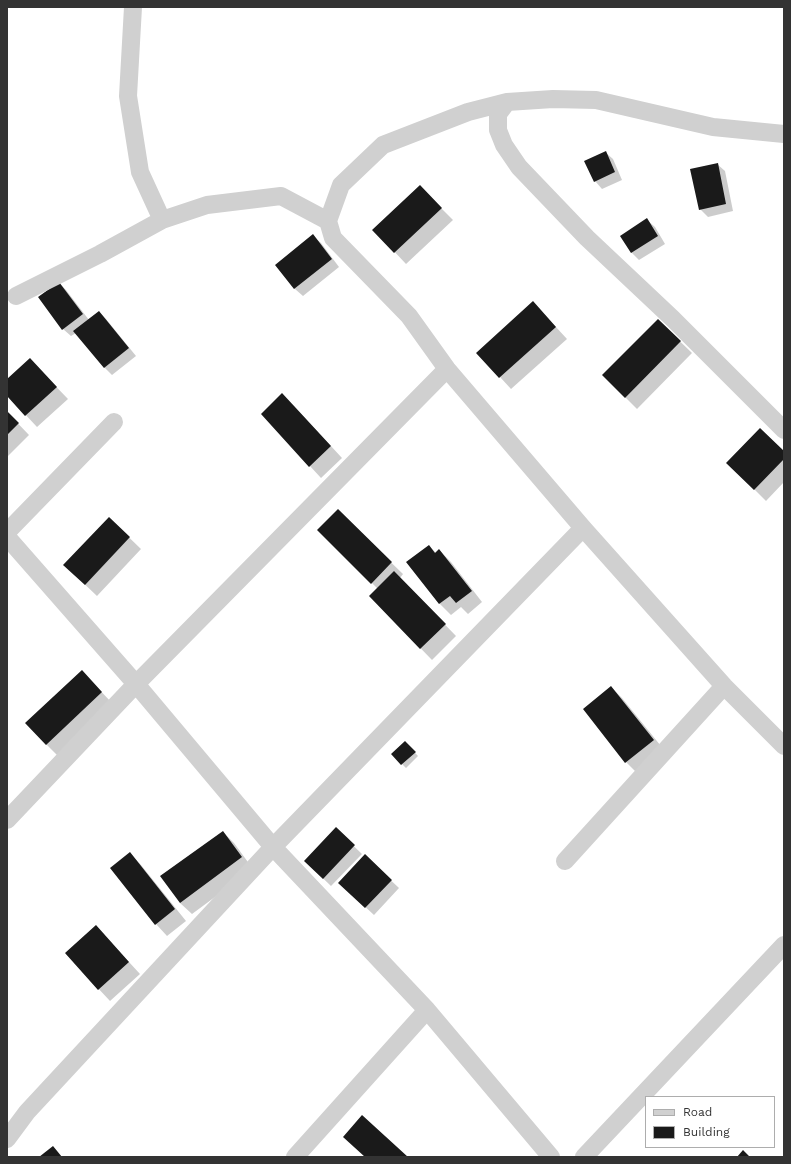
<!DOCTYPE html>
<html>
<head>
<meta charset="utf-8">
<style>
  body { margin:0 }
  #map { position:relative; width:791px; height:1164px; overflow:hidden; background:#fff; font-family:"Work Sans",sans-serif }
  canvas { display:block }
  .frame { position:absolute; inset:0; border:8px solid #333; pointer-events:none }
  .legend { position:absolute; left:645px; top:1096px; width:130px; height:52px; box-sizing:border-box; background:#fff; border:1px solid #adadad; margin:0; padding:5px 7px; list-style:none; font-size:12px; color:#333 }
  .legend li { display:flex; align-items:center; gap:8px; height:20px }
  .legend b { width:20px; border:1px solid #adadad }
</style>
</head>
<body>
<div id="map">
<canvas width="791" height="1164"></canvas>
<div class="frame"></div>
<ul class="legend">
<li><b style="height:5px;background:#d0d0d0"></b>Road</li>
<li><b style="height:11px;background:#1a1a1a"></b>Building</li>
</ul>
</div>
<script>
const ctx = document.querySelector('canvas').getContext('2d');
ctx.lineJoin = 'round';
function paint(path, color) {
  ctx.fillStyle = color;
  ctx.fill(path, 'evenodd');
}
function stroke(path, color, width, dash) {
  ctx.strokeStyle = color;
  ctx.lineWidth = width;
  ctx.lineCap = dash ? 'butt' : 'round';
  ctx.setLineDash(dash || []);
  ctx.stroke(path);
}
paint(new Path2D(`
  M 605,152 L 613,159 L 622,180 L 602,189 L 595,181 Z
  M 717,164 L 725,171 L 733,211 L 708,217 L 700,209 Z
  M 431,198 L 453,220 L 406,264 L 374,230 Z
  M 647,220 L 655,227 L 665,244 L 639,260 L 632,253 L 621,236 Z
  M 313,236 L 321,243 L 339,267 L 303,296 L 295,289 L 276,265 Z
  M 59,283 L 66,290 L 89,320 L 99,312 L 106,319 L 136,356 L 112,375 L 105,368 L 76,333 L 71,336 L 63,329 Z
  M 544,314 L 567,339 L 511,389 L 478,353 Z
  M 658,320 L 692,353 L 637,409 L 603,375 Z
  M 41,371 L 68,399 L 37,427 L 7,395 L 7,380 Z
  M 294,406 L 342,458 L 321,478 L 262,414 Z
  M 7,412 L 29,435 L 7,457 Z
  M 784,452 L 784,482 L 766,501 L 728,463 Z
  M 338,511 L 403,574 L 400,578 L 456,636 L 432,660 L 370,596 L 378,589 L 318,530 Z
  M 109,518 L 141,549 L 97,596 L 76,576 Z
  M 429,546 L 436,553 L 439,550 L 451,562 L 482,602 L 468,614 L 461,607 L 451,615 L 440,604 L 408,563 Z
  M 93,683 L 113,704 L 58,756 L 46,744 Z
  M 611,687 L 622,698 L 665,751 L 638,774 L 626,762 L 584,709 Z
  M 405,742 L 418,756 L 406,768 L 392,754 Z
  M 336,829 L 362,854 L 331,886 L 305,861 Z
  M 223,832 L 234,843 L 253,869 L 192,914 L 180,903 Z
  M 130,853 L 141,865 L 186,921 L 167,936 L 156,924 Z
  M 365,856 L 399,888 L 374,915 L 347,890 Z
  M 107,938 L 140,974 L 110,1001 L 66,954 Z`), '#0003');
paint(new Path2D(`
  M 606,151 L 615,172 L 594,182 L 584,161 Z
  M 718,163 L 726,204 L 699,210 L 690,169 Z
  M 420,185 L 442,208 L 394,253 L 372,230 Z
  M 647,218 L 658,236 L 631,253 L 620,236 Z
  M 313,234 L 332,259 L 294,289 L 275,265 Z
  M 59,282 L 83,314 L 62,330 L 38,297 Z
  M 533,301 L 556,327 L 499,378 L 476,353 Z
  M 99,311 L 129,348 L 104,368 L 73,331 Z
  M 658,319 L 681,341 L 625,398 L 602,375 Z
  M 30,358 L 57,387 L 25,416 L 7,396 L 7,379 Z
  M 282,393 L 331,446 L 309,467 L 261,414 Z
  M 7,411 L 19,423 L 7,435 Z
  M 760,428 L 784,451 L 784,459 L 754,490 L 726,463 Z
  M 338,509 L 392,562 L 371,584 L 317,530 Z
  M 109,517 L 130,537 L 85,585 L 63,565 Z
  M 429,545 L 435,553 L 439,549 L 472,591 L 456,603 L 450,596 L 439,604 L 406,562 Z
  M 394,571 L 446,624 L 420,649 L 369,596 Z
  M 82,670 L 102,692 L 46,745 L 25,723 Z
  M 611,686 L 654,740 L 625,763 L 583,709 Z
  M 405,741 L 416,752 L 401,765 L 391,754 Z
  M 336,827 L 355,845 L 323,879 L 304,861 Z
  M 223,831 L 242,857 L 180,903 L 160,876 Z
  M 130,852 L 175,909 L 155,925 L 110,868 Z
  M 365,854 L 392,880 L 365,908 L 338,883 Z
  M 96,925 L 129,962 L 98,990 L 65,953 Z
  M 362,1115 L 408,1157 L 365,1157 L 343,1137 Z
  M 53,1146 L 62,1157 L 39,1157 Z
  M 743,1150 L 750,1157 L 737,1157 Z`), '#1a1a1a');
stroke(new Path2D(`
  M 133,7 L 128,96 L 140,172 L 162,220
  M 507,102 L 498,114 L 498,130 L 504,145 L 519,167 L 587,238 L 673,319 L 784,430
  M 784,134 L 713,127 L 596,100 L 553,99 L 507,102 L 468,112 L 383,145 L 341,185 L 328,221 L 333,238 L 409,316 L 447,369 L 583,528 L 724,686 L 784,746
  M 16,296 L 100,254 L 162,220 L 207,205 L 281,196 L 328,221
  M 7,532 L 114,422
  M 7,537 L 136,684 L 273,847 L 427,1010 L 551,1157
  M 7,820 L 136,684 L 447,369
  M 565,861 L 724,686
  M 7,1139 L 27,1112 L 273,847 L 583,528
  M 295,1157 L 427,1010
  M 584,1157 L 784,945`), '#d0d0d0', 18);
</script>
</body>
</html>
